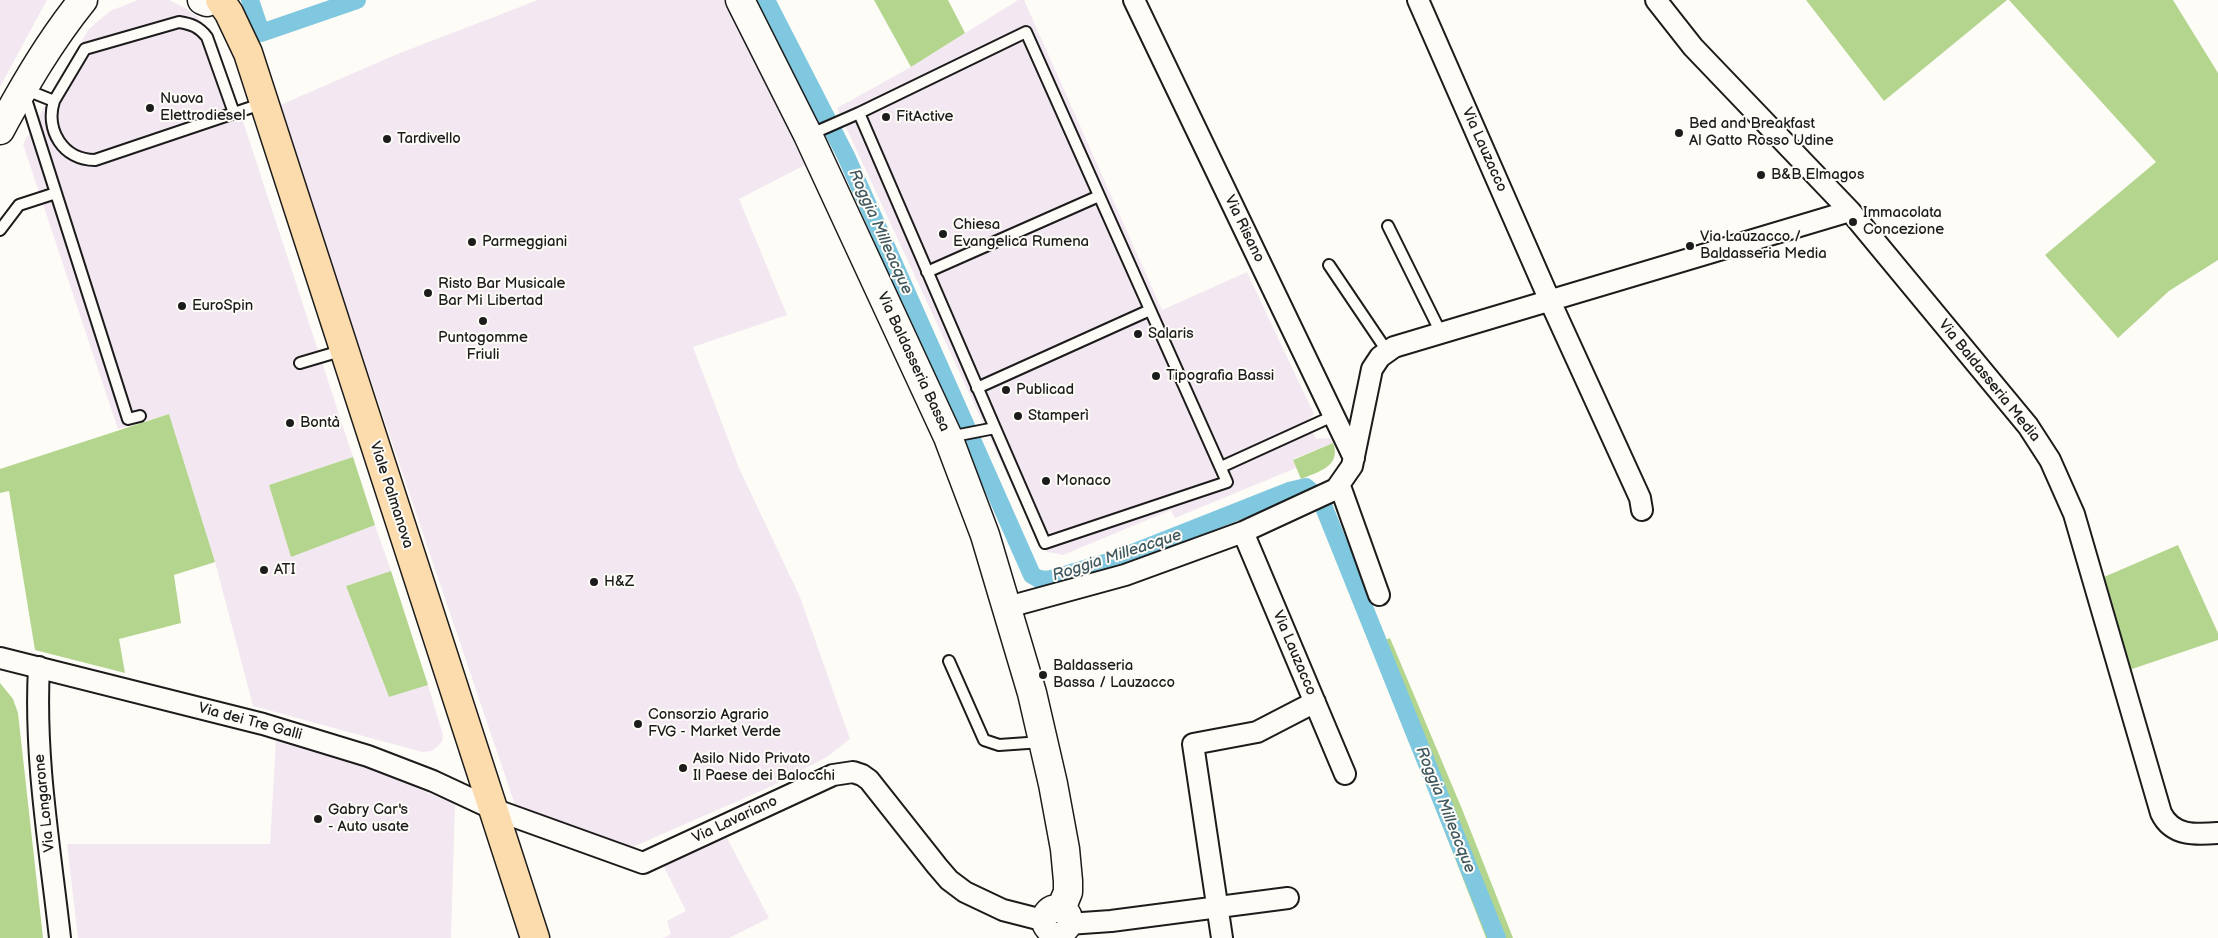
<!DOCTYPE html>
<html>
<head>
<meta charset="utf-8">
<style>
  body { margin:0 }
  canvas { display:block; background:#fdfcf7 }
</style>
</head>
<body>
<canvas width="2218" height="938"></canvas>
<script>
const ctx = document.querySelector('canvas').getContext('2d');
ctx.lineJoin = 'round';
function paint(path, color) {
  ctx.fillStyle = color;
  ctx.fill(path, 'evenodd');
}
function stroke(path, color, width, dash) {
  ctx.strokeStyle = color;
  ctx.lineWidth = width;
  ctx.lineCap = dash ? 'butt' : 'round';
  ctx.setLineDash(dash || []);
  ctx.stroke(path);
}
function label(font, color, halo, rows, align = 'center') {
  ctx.font = font + ' "Balsamiq Sans",sans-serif';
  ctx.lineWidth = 4;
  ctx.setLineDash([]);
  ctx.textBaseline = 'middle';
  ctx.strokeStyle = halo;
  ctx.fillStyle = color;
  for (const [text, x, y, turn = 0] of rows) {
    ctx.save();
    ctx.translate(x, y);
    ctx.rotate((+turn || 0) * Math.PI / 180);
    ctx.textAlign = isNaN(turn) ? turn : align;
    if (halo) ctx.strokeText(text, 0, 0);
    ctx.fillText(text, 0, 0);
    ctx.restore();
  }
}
paint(new Path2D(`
  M 0,0 L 47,0 L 0,87 Z
  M 138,0 L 169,0 L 187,9 L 198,17 L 217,42 L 353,457 L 269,485 L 291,556 L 375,525 L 391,571 L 346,586 L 389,697 L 428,685 L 443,735 L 442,742 L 432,751 L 422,752 L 253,706 L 215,562 L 169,414 L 118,429 L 23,144 L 88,30 L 110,11 Z
  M 538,0 L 724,0 L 805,165 L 739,199 L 787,315 L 693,347 L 739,468 L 800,597 L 850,739 L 827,757 L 770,787 L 628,849 L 515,805 L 278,106 L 395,55 Z
  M 1018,0 L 1024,0 L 1162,310 L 1247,272 L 1314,414 L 1307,421 L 1310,426 L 1316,439 L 1330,438 L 1333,443 L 1293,459 L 1296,468 L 1175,518 L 1171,510 L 1063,555 L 1048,552 L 1039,544 L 837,108 L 911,67 Z
  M 276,739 L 373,770 L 455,804 L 451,938 L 78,938 L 67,844 L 270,844 Z
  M 726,836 L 769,918 L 729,938 L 663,938 L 671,934 L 667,921 L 686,911 L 663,865 Z`), '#f3e8f1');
paint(new Path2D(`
  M 874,0 L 948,0 L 965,33 L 911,67 Z
  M 1806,0 L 2007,0 L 1884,101 Z
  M 2009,0 L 2173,0 L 2218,73 L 2218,260 L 2169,291 L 2118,338 L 2045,255 L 2156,162 Z
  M 169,414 L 215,562 L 174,575 L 181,623 L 119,639 L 125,673 L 35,650 L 9,491 L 0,493 L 0,469 Z
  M 1333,443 C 1342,466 1318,472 1301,479 L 1293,460 Z
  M 353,457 L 375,525 L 291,557 L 269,485 Z
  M 2178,545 L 2218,633 L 2218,640 L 2129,670 L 2104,577 Z
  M 391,571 L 428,685 L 389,697 L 346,586 Z
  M 1390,638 L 1462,809 L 1513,938 L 1486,938 L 1372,645 Z
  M 0,683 L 13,699 L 18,713 L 43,938 L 0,938 Z`), '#b4d58e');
stroke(new Path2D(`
  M 250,0 L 261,33 L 357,0
  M 766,0 L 846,156 L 1032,575 L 1039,579 L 1048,580 L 1112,561 L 1289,491 L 1306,487 L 1321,500 L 1497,938`), '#7fc8df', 18);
const lane = new Path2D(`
  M 24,89 L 54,101 L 85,49 L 179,22 C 192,24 199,27 207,37 L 234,113
  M 25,96 L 128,419 L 140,416
  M 54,101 C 45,130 63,160 95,160 L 264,103
  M 859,113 L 1026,32 L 1227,482 L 1045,543 L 995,428
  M 809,135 L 859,113 L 995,428 L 949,437
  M 1388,226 L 1441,333
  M 0,230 L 19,205 L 56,193
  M 1329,265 L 1387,351
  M 927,272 L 1099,196
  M 300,363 L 344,350
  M 977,388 L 1150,310
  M 1221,467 L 1333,416
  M 949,661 L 984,740 L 999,745 L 1042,742`);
const street = new Path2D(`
  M 1134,0 L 1354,458
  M 1418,0 L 1550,301 L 1640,498 L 1642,510
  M 1656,0 L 1693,47 L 1850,211 L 2028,426 L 2050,460 L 2074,514 L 2161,813 C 2172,836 2195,835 2218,833
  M 1340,486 L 1379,595
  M 1243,532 L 1345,774
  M 1008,607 L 1125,575 L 1243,532 L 1336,489 L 1352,466 L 1372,369 L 1380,357 L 1394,347 L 1850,211
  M 0,658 L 263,724 L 368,756 L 433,781 L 493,809 L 643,863 L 833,775 L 853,772 L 862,775 L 869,780 L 937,866 L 949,880 L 965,892 L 1003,910 L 1046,921
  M 39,667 C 34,758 50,848 60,938
  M 1068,924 L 1111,921 L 1288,898
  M 1222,938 L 1193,744 L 1257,732 L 1315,702`);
const secondary = new Path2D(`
  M 202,0 L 207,2
  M 740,0 L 808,135 L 948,437 L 985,535 L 1032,693 L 1053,784 L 1065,849 L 1068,881 L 1068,892 L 1061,909
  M 0,130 C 25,84 50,41 83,0
  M1046 920a11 11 0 1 1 22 0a11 11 0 1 1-22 0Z`);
const primary = new Path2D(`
  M 220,0 L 229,13 L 248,53 L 535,938`);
stroke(lane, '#1c1c1c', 14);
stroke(street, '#1c1c1c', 24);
stroke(secondary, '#1c1c1c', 31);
stroke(primary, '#1c1c1c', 31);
stroke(lane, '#fdfcf7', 10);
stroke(street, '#fdfcf7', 20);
stroke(secondary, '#fdfcf7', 28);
stroke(primary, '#fcdcac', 28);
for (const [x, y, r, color] of [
  [150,108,5,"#1c1c1c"],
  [886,117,5,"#1c1c1c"],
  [1679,133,5,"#1c1c1c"],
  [387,139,5,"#1c1c1c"],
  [1761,175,5,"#1c1c1c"],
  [1853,222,5,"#1c1c1c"],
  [943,234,5,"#1c1c1c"],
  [472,242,5,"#1c1c1c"],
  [1690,246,5,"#1c1c1c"],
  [428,293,5,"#1c1c1c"],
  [182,306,5,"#1c1c1c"],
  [483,321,5,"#1c1c1c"],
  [1138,334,5,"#1c1c1c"],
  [1156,376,5,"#1c1c1c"],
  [1006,390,5,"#1c1c1c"],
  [1018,416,5,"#1c1c1c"],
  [290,423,5,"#1c1c1c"],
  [1046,481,5,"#1c1c1c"],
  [264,570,5,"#1c1c1c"],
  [594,582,5,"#1c1c1c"],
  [1043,675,5,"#1c1c1c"],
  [638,724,5,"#1c1c1c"],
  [683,768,5,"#1c1c1c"],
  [318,819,5,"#1c1c1c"]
]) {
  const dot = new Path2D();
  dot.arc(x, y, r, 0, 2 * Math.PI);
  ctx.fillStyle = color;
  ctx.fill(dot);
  stroke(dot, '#fdfcf7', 2);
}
label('15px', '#1c1c1c', '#fdfcf7', [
  ["Nuova",160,99],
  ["Elettrodiesel",160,116],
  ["FitActive",896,117],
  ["Bed and Breakfast",1689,124],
  ["Al Gatto Rosso Udine",1689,141],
  ["Tardivello",397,139],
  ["B&B Elmagos",1771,175],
  ["Immacolata",1863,213],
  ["Concezione",1863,230],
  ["Chiesa",953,225],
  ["Evangelica Rumena",953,242],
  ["Via Lauzacco /",1700,237],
  ["Baldasseria Media",1700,254],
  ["Parmeggiani",482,242],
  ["Risto Bar Musicale",438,284],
  ["Bar Mi Libertad",438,301],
  ["EuroSpin",192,306],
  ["Salaris",1148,334],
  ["Puntogomme",483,338,"center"],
  ["Friuli",483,355,"center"],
  ["Tipografia Bassi",1166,376],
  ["Publicad",1016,390],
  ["Stamperì",1028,416],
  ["Bontà",300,423],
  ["Monaco",1056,481],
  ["ATI",274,570],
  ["H&Z",604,582],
  ["Baldasseria",1053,666],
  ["Bassa / Lauzacco",1053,683],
  ["Consorzio Agrario",648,715],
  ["FVG - Market Verde",648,732],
  ["Asilo Nido Privato",693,759],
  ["Il Paese dei Balocchi",693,776],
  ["Gabry Car's",328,810],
  ["- Auto usate",328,827]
], 'left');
label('15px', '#1c1c1c', '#fdfcf7', [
  ["Via Lauzacco",1484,150,66],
  ["Via Risano",1244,229,64],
  ["Via Baldasseria Bassa",913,362,65],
  ["Via Baldasseria Media",1989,381,51],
  ["Viale Palmanova",391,495,72],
  ["Via Lauzacco",1294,653,67],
  ["Via dei Tre Galli",250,722,15],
  ["Via Longarone",45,803,-96],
  ["Via Lavariano",735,820,-25]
]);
label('italic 16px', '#3f5860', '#fdfcf7', [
  ["Roggia Milleacque",880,232,66],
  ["Roggia Milleacque",1117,556,-18],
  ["Roggia Milleacque",1445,810,68]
]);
</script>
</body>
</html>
